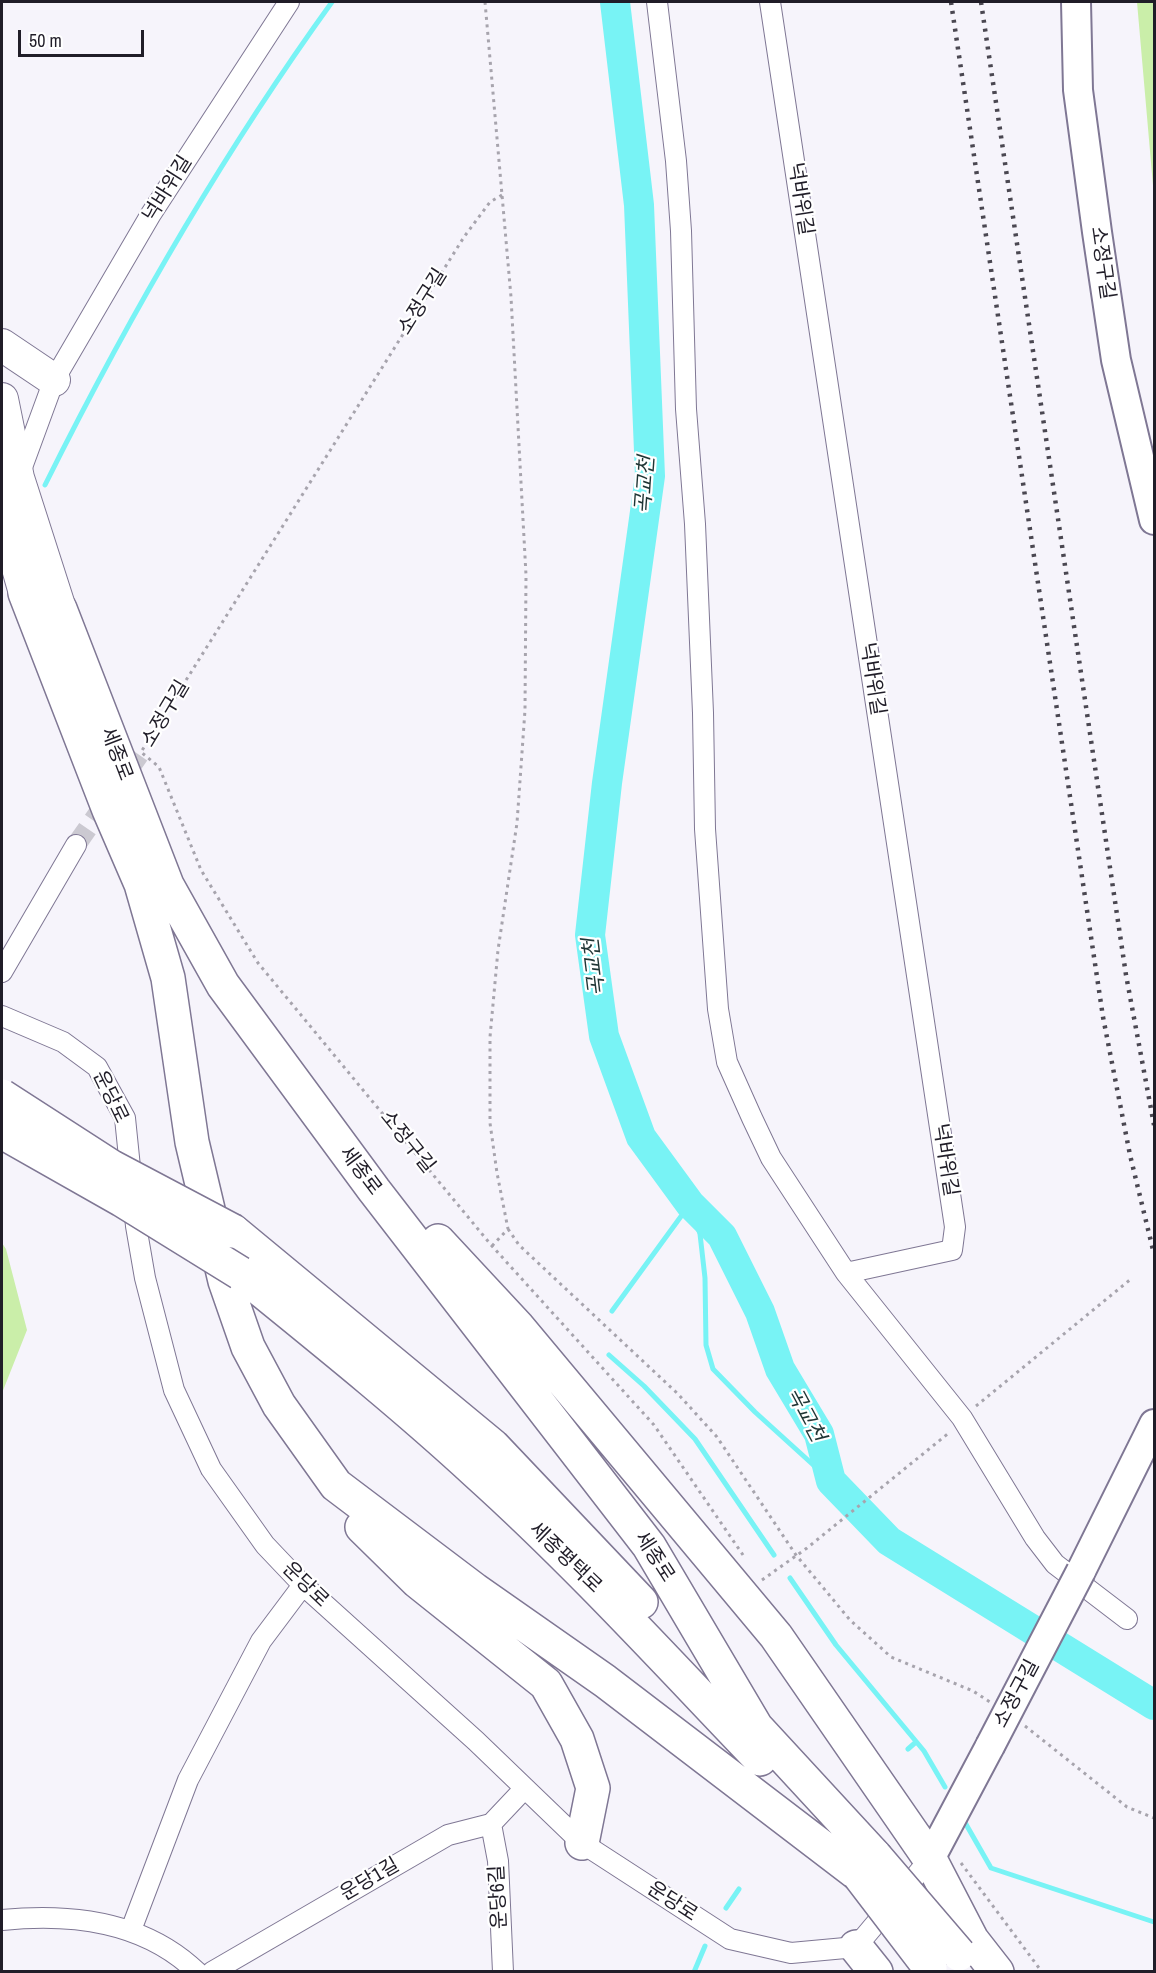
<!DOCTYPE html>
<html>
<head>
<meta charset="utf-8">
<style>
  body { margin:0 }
  #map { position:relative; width:1156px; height:1973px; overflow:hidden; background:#f6f4fb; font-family:"Archivo Narrow",sans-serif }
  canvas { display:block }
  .frame { position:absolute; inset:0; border:3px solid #201d28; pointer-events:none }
  .scale { position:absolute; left:18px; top:30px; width:126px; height:27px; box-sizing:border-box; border:3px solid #201d28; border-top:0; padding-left:8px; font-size:18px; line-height:21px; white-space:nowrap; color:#201d28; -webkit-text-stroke:4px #fff; paint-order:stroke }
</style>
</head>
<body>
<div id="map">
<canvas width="1156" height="1973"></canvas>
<div class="frame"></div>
<div class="scale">50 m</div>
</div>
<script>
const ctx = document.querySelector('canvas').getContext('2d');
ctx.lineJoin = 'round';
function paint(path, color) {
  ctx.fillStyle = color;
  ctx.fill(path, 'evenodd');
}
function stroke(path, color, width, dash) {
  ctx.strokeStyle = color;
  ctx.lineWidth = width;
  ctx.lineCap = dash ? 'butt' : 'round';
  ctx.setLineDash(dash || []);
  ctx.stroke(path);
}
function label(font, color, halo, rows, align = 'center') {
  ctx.font = font + ' "Archivo Narrow","Noto Sans KR",sans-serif';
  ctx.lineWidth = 4.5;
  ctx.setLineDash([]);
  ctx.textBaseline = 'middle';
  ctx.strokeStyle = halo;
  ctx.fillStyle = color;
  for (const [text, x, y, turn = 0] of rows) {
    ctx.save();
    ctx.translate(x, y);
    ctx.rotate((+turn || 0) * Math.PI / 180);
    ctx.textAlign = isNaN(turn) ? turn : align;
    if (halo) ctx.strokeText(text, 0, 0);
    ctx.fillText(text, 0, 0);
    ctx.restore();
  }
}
paint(new Path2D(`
  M 1137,2 L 1154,2 L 1154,197 Z
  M 2,1243 L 6,1249 L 27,1330 L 2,1393 Z`), '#caeea9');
stroke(new Path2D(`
  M 45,485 C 128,318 223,153 332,2
  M 690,1204 L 700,1234 L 705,1278 L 706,1345 L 713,1369 L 755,1412 L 831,1481
  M 612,1311 L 690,1204
  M 609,1355 L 644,1386 L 695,1439 L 774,1555
  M 790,1578 L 836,1645 L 924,1751 L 945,1787
  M 908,1749 L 916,1742
  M 963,1819 L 991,1868 L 1154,1922
  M 726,1908 L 739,1889
  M 694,1972 L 705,1946`), '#78f3f5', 5);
stroke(new Path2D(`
  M 615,2 L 639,205 L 650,476 L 607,783 L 590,935 L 604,1036 L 641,1137 L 690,1204 L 722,1236 L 760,1312 L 780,1369 L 819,1434 L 831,1481 L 889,1541 L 1154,1705`), '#78f3f5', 30);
stroke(new Path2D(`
  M 76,845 L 141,752`), '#cbc9d1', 20, [20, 10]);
const street = new Path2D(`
  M 657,2 L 676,161 L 681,231 L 686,409 L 695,524 L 703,713 L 705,829 L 718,1009 L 727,1062 L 752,1118 L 771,1158 L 846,1273
  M 770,2 L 955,1227 L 952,1250 L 846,1273 L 962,1418 L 1035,1538 L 1055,1564 L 1127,1619
  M 2,496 L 18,478 L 54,380 L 151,214 L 289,2
  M 2,972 L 76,845
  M 2,1016 L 63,1042 L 97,1067 L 125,1118 L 136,1226 L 145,1278 L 174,1390 L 211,1469 L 265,1545 L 303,1585 L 476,1741 L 582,1843 L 730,1939 L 791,1953 L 856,1947 L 930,1859
  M 491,1824 L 498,1861 L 503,1972
  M 2,1920 C 72,1913 144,1921 197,1972
  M 131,1930 L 188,1780 L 261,1641 L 303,1585
  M 212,1972 L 448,1835 L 491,1824 L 525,1788`);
const secondary = new Path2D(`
  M 1076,2 L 1078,90 L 1097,232 L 1116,360 L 1154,520
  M 1081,1571 L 1154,1424
  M 930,1859 L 990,1746`);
const primary = new Path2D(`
  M 2,345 L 54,380
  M 2,399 L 18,478 L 60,609
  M 2,512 L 25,593`);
const highway = new Path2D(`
  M 25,593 L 109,810 L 141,884 L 168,978 L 192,1142 L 225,1281 L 248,1347 L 279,1405 L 336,1485 L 475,1590 L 605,1681 L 859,1875
  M 60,609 L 167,885 L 223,985 L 374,1190 L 649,1546 L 756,1727 L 875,1856
  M 233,1231 L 493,1446 L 641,1602
  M 438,1241 L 518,1327 L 776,1636 L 930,1859 L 972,1940 L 997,1972
  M 240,1273 C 320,1338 400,1402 476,1472 C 576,1562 667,1662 760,1759
  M 362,1527 L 417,1581 L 546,1684 L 577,1739 L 593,1788 L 582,1843
  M 856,1947 L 876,1972`);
stroke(street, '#7f7794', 22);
stroke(secondary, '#7f7794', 32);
stroke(primary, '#7f7794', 34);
stroke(highway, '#7f7794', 36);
stroke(new Path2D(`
  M 485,2 L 511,297 L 526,575 L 525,710 L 517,823 L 498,950 L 490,1037 L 490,1123 L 497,1173 L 508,1229 L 492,1246
  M 502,195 L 490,202 L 464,237 L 141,752 L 159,767 L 201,870 L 258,963 L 492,1246 L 654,1425 L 743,1555
  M 508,1229 L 519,1245 L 678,1394 L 717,1437 L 796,1555 L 850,1620 L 891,1657 L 973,1691 L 990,1702
  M 976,1406 L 1131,1279
  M 762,1580 L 807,1548 L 950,1432
  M 1025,1726 L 1127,1807 L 1154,1818
  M 961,1863 L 1042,1972`), '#a7a4ad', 3, [3, 4.5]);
stroke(street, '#fff', 20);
stroke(secondary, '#fff', 28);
stroke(primary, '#fff', 32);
stroke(highway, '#fff', 33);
stroke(new Path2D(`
  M 951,2 L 1103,1017 L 1130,1155 L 1154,1254
  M 981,2 L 1126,975 L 1154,1125`), '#4a4751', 4.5, [3, 6]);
const secondaryBridge = new Path2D(`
  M 990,1746 L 1081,1571`);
const highwayBridge = new Path2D(`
  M 2,1096 L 112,1167 L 233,1231
  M 2,1132 L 122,1200 L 240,1273
  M 875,1856 L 959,1954
  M 859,1875 L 930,1968`);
stroke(secondaryBridge, '#7f7794', 32, []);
stroke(highwayBridge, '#7f7794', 36, []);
stroke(secondaryBridge, '#fff', 28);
stroke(highwayBridge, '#fff', 33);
label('20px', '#201d28', '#fff', [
  ["넉바위길",168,189,-58],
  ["넉바위길",800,199,81],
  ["소정구길",1102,263,82],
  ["소정구길",423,302,-58],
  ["넉바위길",872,679,81],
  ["소정구길",166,714,-59],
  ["세종로",116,754,69],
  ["운당로",110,1097,64],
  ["소정구길",407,1142,51],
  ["넉바위길",945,1160,81],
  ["세종로",360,1171,53],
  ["세종로",654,1557,57],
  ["세종평택로",565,1558,44],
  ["운당로",305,1585,44],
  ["소정구길",1017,1694,-62],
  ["운당1길",370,1880,-30],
  ["운당6길",499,1897,-93],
  ["운당로",672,1902,33]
]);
label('italic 21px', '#1f3535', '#fff', [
  ["곡교천",646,485,-86],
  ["곡교천",595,967,-97],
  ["곡교천",805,1415,62]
]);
</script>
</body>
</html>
